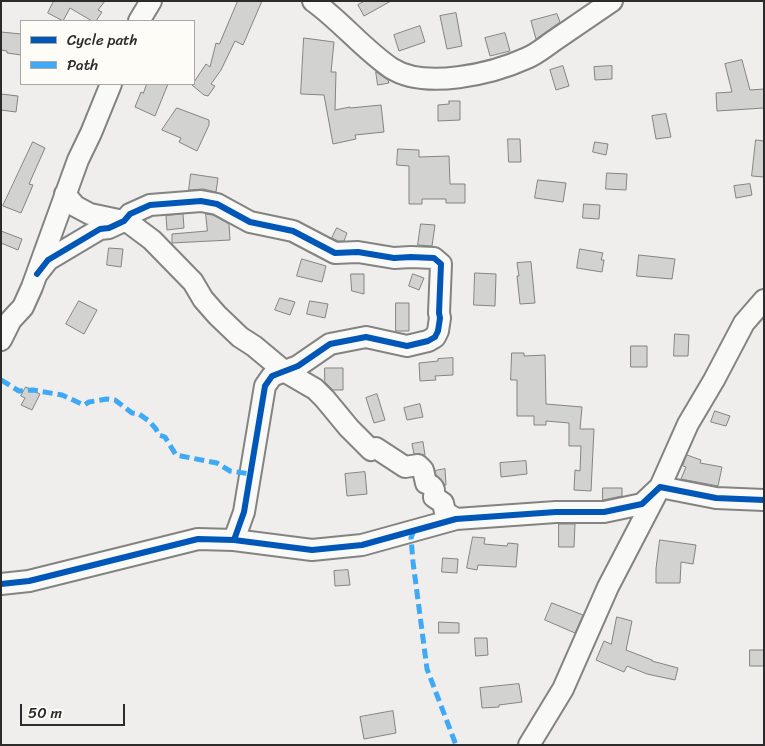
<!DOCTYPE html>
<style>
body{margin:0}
#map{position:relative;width:765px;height:746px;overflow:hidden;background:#efeeec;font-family:Sriracha,sans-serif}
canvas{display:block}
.frame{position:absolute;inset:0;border:2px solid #2b2b2b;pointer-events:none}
.legend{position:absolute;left:20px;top:20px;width:175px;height:65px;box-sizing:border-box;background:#fdfcf7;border:1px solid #a9a8a5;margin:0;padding:6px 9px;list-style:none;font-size:15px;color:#2b2b2b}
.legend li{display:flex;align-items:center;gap:10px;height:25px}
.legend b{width:25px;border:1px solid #a9a8a5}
.scale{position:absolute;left:20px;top:704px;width:105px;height:22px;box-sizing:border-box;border:2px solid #2b2b2b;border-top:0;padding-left:6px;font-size:15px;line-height:18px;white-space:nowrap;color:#2b2b2b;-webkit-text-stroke:4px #fdfcf7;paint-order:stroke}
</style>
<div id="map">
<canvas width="765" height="746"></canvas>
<div class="frame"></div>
<ul class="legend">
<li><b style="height:6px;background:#0057b8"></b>Cycle path</li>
<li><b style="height:6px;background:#3fa9f5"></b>Path</li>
</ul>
<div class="scale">50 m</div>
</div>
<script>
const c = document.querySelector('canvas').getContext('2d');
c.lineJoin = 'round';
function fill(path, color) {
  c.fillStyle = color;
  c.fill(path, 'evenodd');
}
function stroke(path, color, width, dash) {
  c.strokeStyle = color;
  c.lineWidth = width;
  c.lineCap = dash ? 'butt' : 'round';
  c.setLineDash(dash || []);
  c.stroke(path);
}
const building = new Path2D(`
 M54,1H105L98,10L102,12L96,21H92L70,8L63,21L48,13Z
 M238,1H262L243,45L235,41L221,70L211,84L215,86L208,96L204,95L192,85L206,64L210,67L216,43L219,44Z
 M365,1H391L364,16L358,5Z
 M456,13L462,46L447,49L440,16Z
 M557,14L560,22L536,39L531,21Z
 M420,26L425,42L399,51L394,35Z
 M1,32L21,34V55L7,53V51L1,50Z
 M505,33L510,51L490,56L485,38Z
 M304,38L334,42L331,72H336L335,110L350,107V108L381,105L384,132L355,135L356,139L333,144L324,95L301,94Z
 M742,60L750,90L764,89V108L717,111L716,93L732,92L725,64Z
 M563,66L569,86L556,90L550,70Z
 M612,66V79L595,80L594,67Z
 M376,72L388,80L389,83L378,85Z
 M147,84H168L155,116L135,107L141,92L143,93Z
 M1,94L18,96L16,112L1,110Z
 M449,101H460V120L438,121V105L449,104Z
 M177,108L209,120V125L197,151L179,142L181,138L162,130Z
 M666,114L671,137L656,139L652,116Z
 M508,139H520L521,162H509Z
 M756,140L764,141V177L752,176Z
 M33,142L45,148L29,184L33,185L21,213L3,206Z
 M595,142L608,144L606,155L593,152Z
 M398,149L419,150V157L449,156L450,184H465V203H446V199H422V204H409V166L397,165Z
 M607,173L627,174L626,190L606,189Z
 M191,174L218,178L216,192L203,189L189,190Z
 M538,180L566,183L563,202L535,198Z
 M750,184L752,195L736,198L734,186Z
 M584,204L600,205L599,219L583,218Z
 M183,214L184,228L167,230L166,216Z
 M206,214L213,215L229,224L230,240L172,243V234L207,231Z
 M421,224L435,225L432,246L418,245Z
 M337,228L347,233L344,241H338L332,238Z
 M1,231L22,239L18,250L1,243Z
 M109,248L123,249L121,267L107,265Z
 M580,249L603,253L601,260H604L602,272L577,268Z
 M639,255L675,259L672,279L637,276Z
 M302,259L326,266L322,282L297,276Z
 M531,262L535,303L520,304L517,276H519L517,263Z
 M475,273L496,274L495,306L474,305Z
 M351,274H364V294L352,291Z
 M413,274L424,278L419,290L409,286Z
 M280,298L295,302L290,315L275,310Z
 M79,301L97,310L84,334L66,324Z
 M310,301L328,304L325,318L307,314Z
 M396,303H409V331H396Z
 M675,334L689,335L688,356H674Z
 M631,346H647V367H631Z
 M512,353H524V356L545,355L546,404L582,407L580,429H594L591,491L574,490L575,470L580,471L581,446H569V423L546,421V425H534V416H517V380H511Z
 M453,358V375L435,376L436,380L420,381L419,363L438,361V359Z
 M325,368H343V390H333L325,382Z
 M26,387L40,394L32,410L21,405L25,398L21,396Z
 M377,394L385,420L374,423L366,398Z
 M420,404L423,417L407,420L404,408Z
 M715,411L730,416L726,426L711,422Z
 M423,442L425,455L414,454L412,444Z
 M687,455L701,460L700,463L722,467L718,486L681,479L686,467L683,466Z
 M526,461L527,474L501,477L500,463Z
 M445,469L446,485H445L436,475L435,471Z
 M365,472L367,494L347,496L345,474Z
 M603,488H622V496L603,500Z
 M559,524H575L574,547H559Z
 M473,537L485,538L484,544L507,546L508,543L518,544L516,567L478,565L477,570L467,568Z
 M660,540L696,545L693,564L681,562L680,583H656V569Z
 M443,558L458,559L457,573L442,572Z
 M348,570L350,585L335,586L334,571Z
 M552,603L583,615L575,633L545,620Z
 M617,617L632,621L626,650L652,660V661L678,668L675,680L647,674L627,666L624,672L596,660L604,641L611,644Z
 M439,622L459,623V633H439Z
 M475,638H487L488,655L476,656Z
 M750,650H764V666H750Z
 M519,684L522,702L499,705V707L482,708L480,688Z
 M393,711L396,733L364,739L360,717Z`);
const minor = new Path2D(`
 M313,1C341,21 363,49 391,68C425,90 492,74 527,58C537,54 546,46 555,40C574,27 593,14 612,1
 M139,21L151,1
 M65,194L75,206L90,214L128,222L152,240L193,282L203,299L217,315L240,337L254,346L284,371L315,389L325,399L349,428L371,450L376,448L405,467L418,465L423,470L426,483C434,486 435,489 434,497L443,503L445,512L456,519
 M37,274L48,260L100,229L109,228L124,221L130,214L150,205L201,201L217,204L250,222L293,231L335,253L358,252L394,258L411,257L434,258L441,264L439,313L440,318L438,331L435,337L428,341L407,346L366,337L330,344L298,366L272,376L265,386L244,512L234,540
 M1,340L11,320L23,307L32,287L78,160L91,133L111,84
 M1,584L29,581L198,539L234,540L312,550L362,545L456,519L556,512H604L642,504L660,487L716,498L764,500
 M529,745L563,689L608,587L660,487L688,424L714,380L744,323L764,300`);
const quiet = new Path2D(`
 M1,380L19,391L33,390L62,395L84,405L89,402L107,399L115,400L132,413L139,414L149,421L156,429L159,435L165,437L176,455L217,463L230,471L251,474
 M414,530L411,538L413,562L427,669L456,745`);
const cycleway = new Path2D(`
 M37,274L48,260L100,229L109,228L124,221L130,214L150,205L201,201L217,204L250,222L293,231L335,253L358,252L394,258L411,257L434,258L441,264L439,313L440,318L438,331L435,337L428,341L407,346L366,337L330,344L298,366L272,376L265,386L244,512L234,540
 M1,584L29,581L198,539L234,540L312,550L362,545L456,519L556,512H604L642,504L660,487L716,498L764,500`);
fill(building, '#d2d2d0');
stroke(building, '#838382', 1);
stroke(minor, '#838382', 24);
stroke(minor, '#f9f9f7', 20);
stroke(quiet, '#3fa9f5', 5, [10, 5]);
stroke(cycleway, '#0057b8', 6);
</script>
